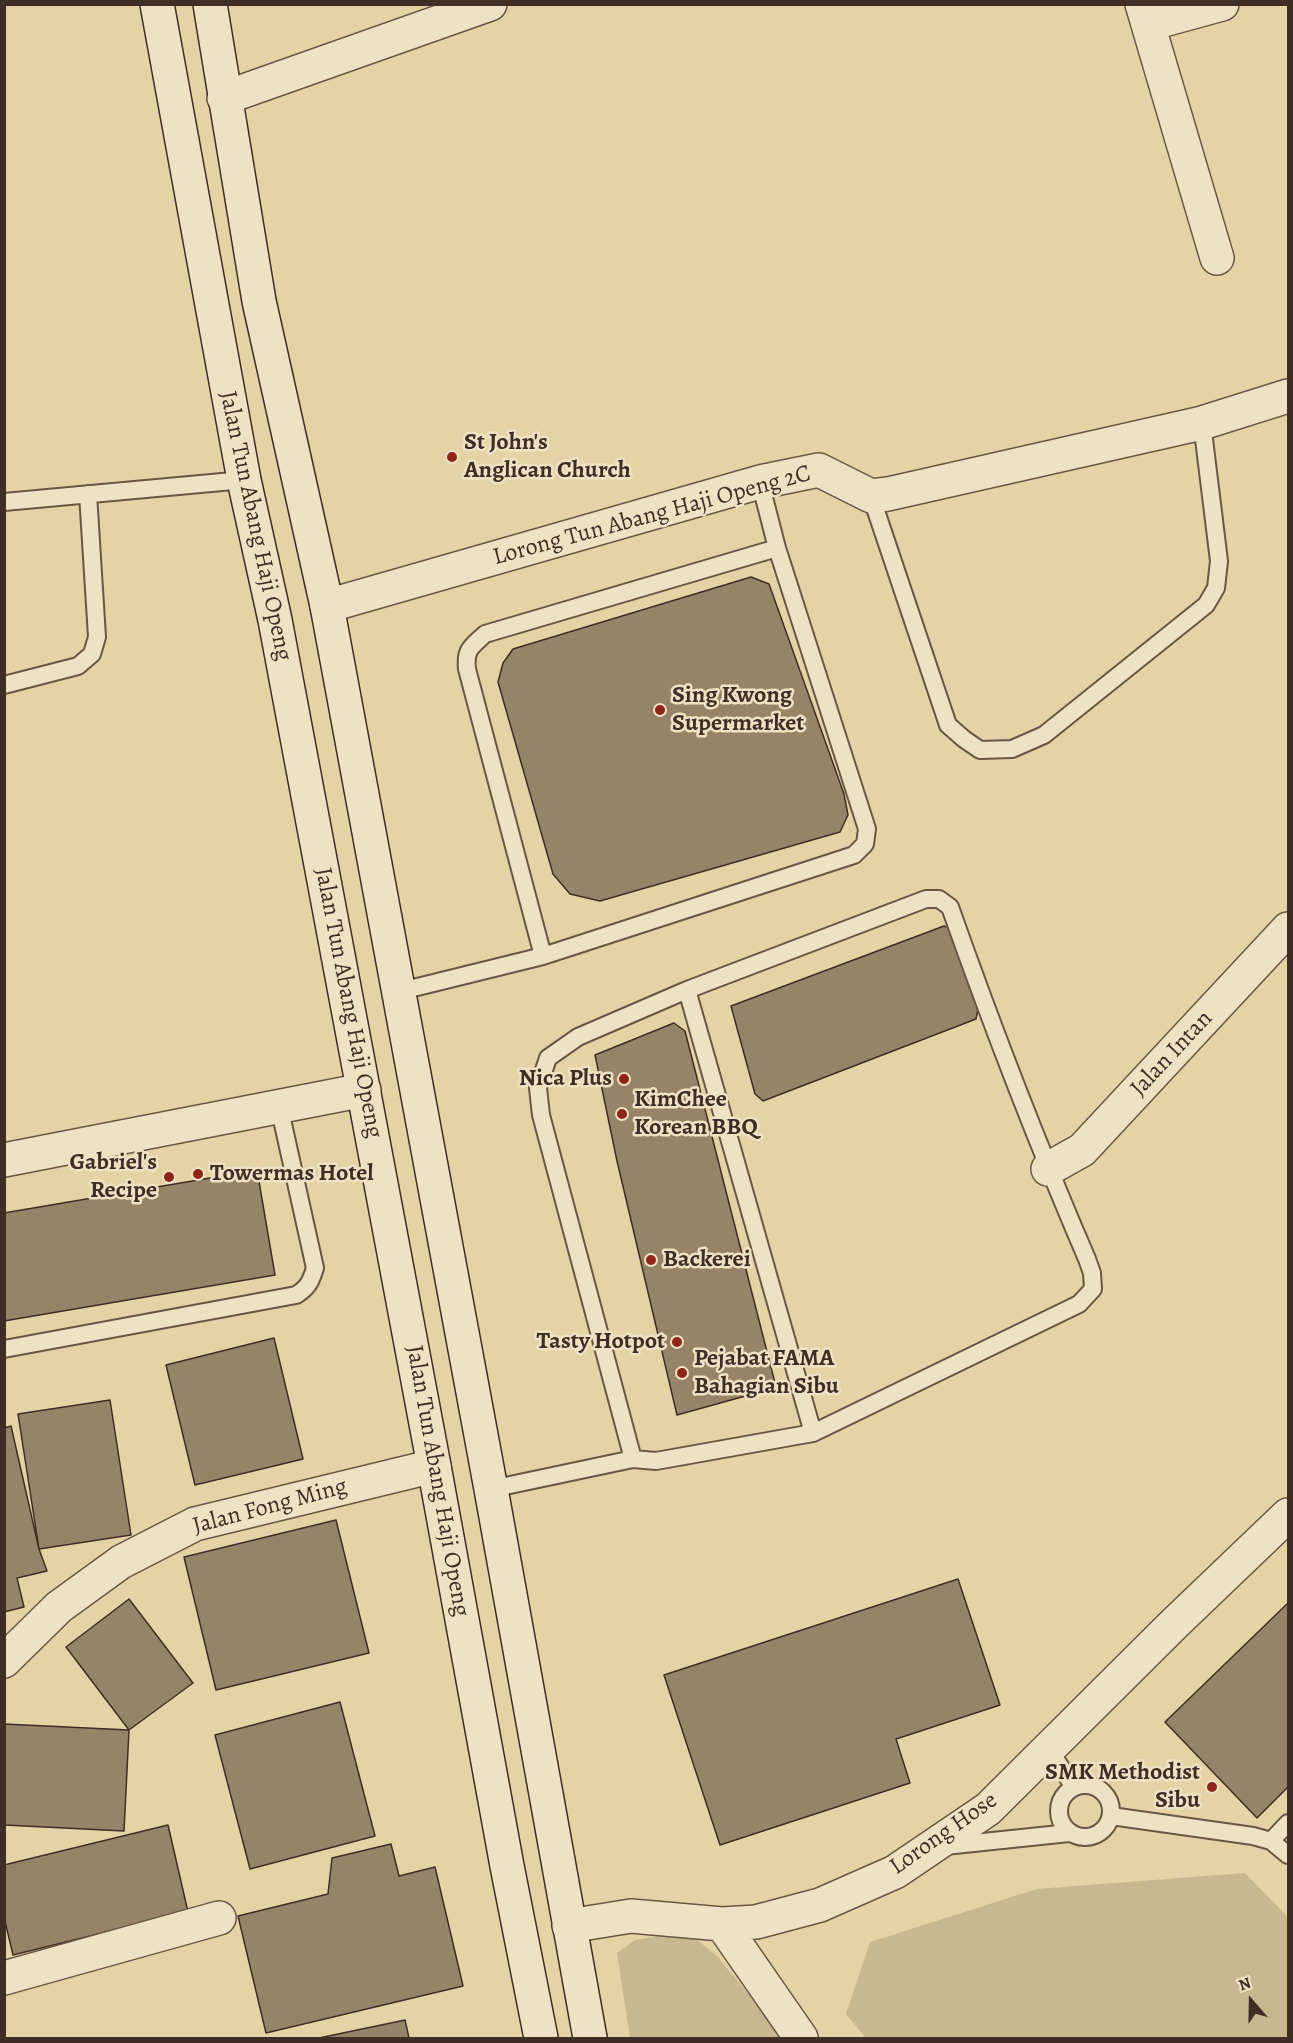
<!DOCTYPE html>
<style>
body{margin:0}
#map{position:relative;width:1293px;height:2043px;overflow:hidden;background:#e5d3a5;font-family:Alegreya,serif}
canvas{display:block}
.frame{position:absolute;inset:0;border:6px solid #402d25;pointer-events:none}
.north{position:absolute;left:1221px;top:1971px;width:60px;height:60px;-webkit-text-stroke:4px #eee2c4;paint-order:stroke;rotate:340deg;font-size:16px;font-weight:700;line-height:24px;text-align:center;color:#402d25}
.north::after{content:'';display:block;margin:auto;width:21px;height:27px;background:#402d25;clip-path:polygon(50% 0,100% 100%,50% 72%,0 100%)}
</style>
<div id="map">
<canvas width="1293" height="2043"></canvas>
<div class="frame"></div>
<div class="north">N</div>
</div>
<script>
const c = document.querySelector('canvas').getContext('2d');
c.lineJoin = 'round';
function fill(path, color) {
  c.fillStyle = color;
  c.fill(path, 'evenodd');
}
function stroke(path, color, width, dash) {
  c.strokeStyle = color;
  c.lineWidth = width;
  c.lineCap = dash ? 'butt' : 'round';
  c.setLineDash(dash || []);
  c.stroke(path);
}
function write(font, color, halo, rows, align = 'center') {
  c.font = font + ' Alegreya,serif';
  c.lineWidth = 5;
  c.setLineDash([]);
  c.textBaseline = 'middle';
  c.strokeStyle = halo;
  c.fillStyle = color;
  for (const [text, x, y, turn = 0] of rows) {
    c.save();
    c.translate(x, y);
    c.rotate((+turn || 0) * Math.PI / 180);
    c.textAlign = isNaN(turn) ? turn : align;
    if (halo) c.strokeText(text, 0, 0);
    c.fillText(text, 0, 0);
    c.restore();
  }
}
const green = new Path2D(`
 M1245,1873L1286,1915L1288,1921V2038H866L846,2014L870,1942L1037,1889Z
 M667,1935L695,1938L717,1956L784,2038H630L617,1953L635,1940Z`);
const building = new Path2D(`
 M751,577L769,584L844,794L848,815L840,832L600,901L570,894L553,874L498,682L503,663L513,649Z
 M944,926L956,930L979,1004L976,1019L763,1101L755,1094L731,1006Z
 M674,1023L685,1031L775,1383L767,1390L677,1415L617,1161L595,1055Z
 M257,1170L275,1275L4,1321V1213Z
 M274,1338L303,1459L195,1485L166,1365Z
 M110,1400L131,1535L39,1549L18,1414Z
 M11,1426L39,1549L47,1571L17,1578L24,1607L4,1612V1428Z
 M336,1520L369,1653L216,1690L184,1557Z
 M958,1579L1000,1705L896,1739L910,1783L720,1845L664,1675Z
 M129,1599L193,1683L129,1730L66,1647Z
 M1288,1603V1787L1257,1818L1165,1722Z
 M340,1702L375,1836L250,1869L215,1735Z
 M4,1724L129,1730L124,1831L4,1825Z
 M168,1825L188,1912L13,1955L4,1917V1865Z
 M391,1844L399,1876L435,1867L463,1986L266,2033L238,1916L328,1894L332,1858Z
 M405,2020L409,2038H319Z`);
const lane = new Path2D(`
 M760,482L777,548L867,829L865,844L854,855L543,956L467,669C465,649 471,647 485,634L777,548
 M871,496L948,725L964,739L980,750L1012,749L1044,735L1206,605L1216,588L1219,561L1202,423
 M4,502L244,480
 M4,685L78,666L92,654L97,637L88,494
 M687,990L813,1433
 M397,992L543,956
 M4,1349L296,1295C308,1288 311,1281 315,1268L279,1106
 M491,1489L633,1459L656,1461L813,1433L1079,1304L1093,1289L1092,1273L1087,1259C1037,1143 992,1026 950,907L939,899H926L687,990L578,1037L548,1058L538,1088L541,1115L633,1459
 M1048,1748L1074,1787
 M1059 1811a26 26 0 1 1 52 0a26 26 0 1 1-52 0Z
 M1111,1816L1253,1836L1271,1841L1288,1855
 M1271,1841L1288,1823
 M945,1846L1069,1833`);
const street = new Path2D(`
 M1142,4L1217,258
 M1149,24L1222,4
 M224,98L490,4
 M327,606L760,482L819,470L871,496L888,494L1202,423L1288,396
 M4,1160L364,1090
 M1048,1169L1082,1150L1288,929
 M4,1661L59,1607L121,1562L195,1524L434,1466
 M722,1924L801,2038
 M569,1926L631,1916L722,1924L756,1922L820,1905L895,1872L988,1809L1174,1624L1288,1515
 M4,1978L219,1918`);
const secondary = new Path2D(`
 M157,4L244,480L275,620L434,1466L507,1866L541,2038
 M210,4L259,301L327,606L491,1489L590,2038`);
const markers = [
 [452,457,6,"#8f2418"],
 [660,710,6,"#8f2418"],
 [624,1079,6,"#8f2418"],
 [622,1114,6,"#8f2418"],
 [198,1174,6,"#8f2418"],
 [169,1177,6,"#8f2418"],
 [651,1260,6,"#8f2418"],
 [677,1342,6,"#8f2418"],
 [682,1373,6,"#8f2418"],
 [1212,1787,6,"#8f2418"]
];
const poiNames = [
 ["St John's",464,443],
 ["Anglican Church",464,471],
 ["Sing Kwong",672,696],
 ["Supermarket",672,724],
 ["Nica Plus",612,1079,"right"],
 ["KimChee",634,1100],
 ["Korean BBQ",634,1128],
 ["Gabriel's",157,1163,"right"],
 ["Recipe",157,1191,"right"],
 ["Towermas Hotel",210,1174],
 ["Backerei",663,1260],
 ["Tasty Hotpot",665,1342,"right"],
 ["Pejabat FAMA",694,1359],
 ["Bahagian Sibu",694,1387],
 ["SMK Methodist",1200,1773,"right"],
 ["Sibu",1200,1801,"right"]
];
const streetNames = [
 ["Lorong Tun Abang Haji Openg 2C",652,516,-15],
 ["Jalan Tun Abang Haji Openg",255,526,78],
 ["Jalan Tun Abang Haji Openg",348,1003,79],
 ["Jalan Intan",1172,1054,-47],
 ["Jalan Tun Abang Haji Openg",437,1481,80],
 ["Jalan Fong Ming",270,1507,-15],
 ["Lorong Hose",944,1834,-35]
];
fill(green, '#c9b78f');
fill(building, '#968368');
stroke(building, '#402d25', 1.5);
stroke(lane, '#695645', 20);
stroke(street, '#695645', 36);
stroke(secondary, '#402d25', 36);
stroke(lane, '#eee2c4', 16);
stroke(street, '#eee2c4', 33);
stroke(secondary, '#eee2c4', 33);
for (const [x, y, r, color] of markers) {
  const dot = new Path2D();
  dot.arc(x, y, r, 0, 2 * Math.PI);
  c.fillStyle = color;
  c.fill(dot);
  stroke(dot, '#eee2c4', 2);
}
write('bold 24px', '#402d25', '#eee2c4', poiNames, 'left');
write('24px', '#402d25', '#eee2c4', streetNames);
</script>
